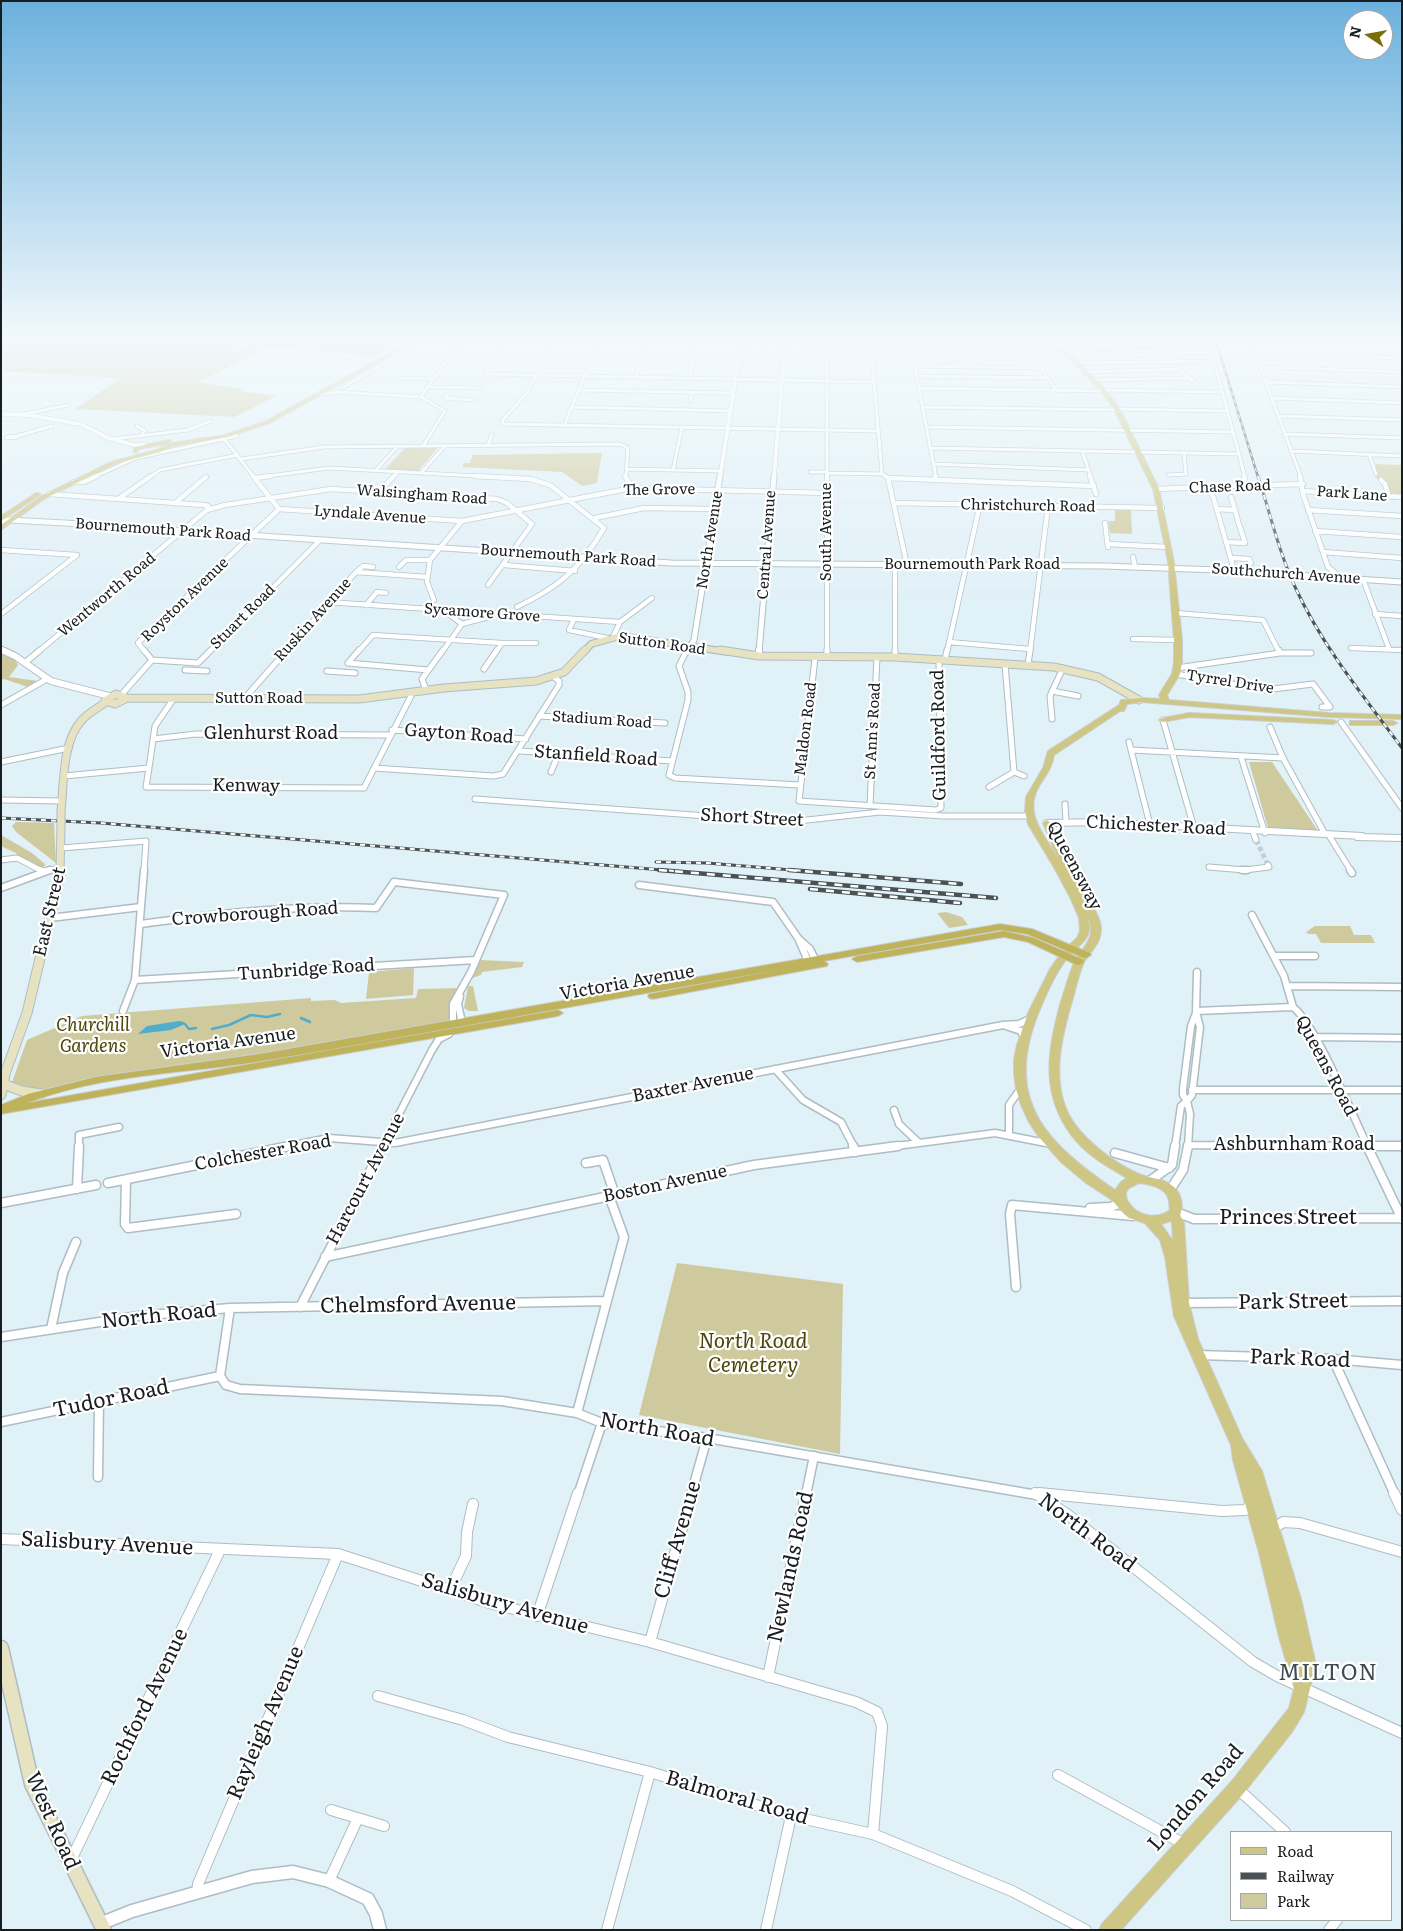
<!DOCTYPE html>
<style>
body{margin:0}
#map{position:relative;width:1403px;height:1931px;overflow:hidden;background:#e1f1f8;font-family:Literata,serif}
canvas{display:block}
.frame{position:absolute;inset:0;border:2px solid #181e20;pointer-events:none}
.legend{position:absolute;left:1230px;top:1831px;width:162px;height:90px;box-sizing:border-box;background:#fff;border:1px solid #a3a5a6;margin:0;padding:6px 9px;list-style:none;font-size:15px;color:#181e20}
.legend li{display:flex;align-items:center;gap:10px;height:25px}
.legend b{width:25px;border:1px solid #a3a5a6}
.north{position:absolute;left:1343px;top:10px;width:50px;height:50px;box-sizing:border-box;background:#fff;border:1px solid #a3a5a6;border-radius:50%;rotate:282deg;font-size:14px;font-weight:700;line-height:20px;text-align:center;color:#181e20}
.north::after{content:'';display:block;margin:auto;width:18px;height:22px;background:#796e0a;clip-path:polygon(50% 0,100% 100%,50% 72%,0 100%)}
</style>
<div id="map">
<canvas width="1403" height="1931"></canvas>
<div class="frame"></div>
<ul class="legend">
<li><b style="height:6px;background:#cec684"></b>Road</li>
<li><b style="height:6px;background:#495255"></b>Railway</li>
<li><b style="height:14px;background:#cfca9d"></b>Park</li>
</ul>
<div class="north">N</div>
</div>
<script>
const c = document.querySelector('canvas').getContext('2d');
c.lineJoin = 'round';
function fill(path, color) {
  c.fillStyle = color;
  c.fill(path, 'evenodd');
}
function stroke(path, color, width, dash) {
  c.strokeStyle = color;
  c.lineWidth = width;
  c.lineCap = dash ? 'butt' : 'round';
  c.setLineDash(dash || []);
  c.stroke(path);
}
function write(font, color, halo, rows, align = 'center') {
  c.font = font + ' Literata,serif';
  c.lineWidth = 4.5;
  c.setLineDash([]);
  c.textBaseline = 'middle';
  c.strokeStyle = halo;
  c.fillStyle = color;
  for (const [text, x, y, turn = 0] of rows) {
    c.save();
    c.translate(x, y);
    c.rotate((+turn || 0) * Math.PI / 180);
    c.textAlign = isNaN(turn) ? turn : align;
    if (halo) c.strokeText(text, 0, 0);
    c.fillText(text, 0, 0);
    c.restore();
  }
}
const green = new Path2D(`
 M1,338H405L373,357L270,346L198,382L242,389L240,391L276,396L235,417L75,409L121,378L1,371Z
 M1200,344L1214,345L1216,352L1210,349L1096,352L1092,348Z
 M405,448H438L417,472L385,469Z
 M602,453L597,483L582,486L562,472L462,467L464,463H470L473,455Z
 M1376,464L1402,465V496L1390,494L1384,479H1377L1374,475H1378L1376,472Z
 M1115,509L1131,510L1132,534L1110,533L1108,521H1115Z
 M1,654L15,660L18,665L9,677L38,681L28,687L4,679L1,680Z
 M1249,762H1272L1318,831L1268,828Z
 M16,822L54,823L56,863L16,832L12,826Z
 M1,835L32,853L46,865L40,868L17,858L16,853L1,846Z
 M946,912L962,917L968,925L949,928L937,913Z
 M1315,926H1350L1354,935H1371L1375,943H1321L1316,934H1308L1306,932Z
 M480,960L524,962L522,967L482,972L481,975L472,978Z
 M414,968L413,995L366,999L369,972Z
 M468,986H473L478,1011H469L464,1008Z
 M462,988L457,995L453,1024L62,1088L41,1094L11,1085L27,1040L82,1016L311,998V1001L335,1000L341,1003L416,998L418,989Z
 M677,1263L843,1284L840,1454L639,1415Z`);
const water = new Path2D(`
 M179,1021L184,1022L185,1024L171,1030L138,1034L147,1026Z`);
const stream = new Path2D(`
 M301,1018L310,1022
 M185,1024L189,1029L196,1028
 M212,1029L229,1025L251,1015L267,1017L280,1014`);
const minorTunnel = new Path2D(`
 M1256,840L1268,865`);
const minorFar5 = new Path2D(`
 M508,338L486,374L873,382
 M555,338L528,391L502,421L503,424L878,431
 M844,338V347
 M940,338L943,347
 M998,338L1002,347
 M1154,338L1162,342
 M716,344L717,338
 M1252,345L1301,477
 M827,347V477
 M871,347L882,474L887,477
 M911,347L936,477
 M1026,347L1056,390
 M232,351L246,343L271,338
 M1256,354L1402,358
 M913,355L1033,357
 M1070,356L1212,353L1245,477
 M1078,363L1215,361
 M914,366L1040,368
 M1176,367L1198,385
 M1262,367L1402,372
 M1087,372L1179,369
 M917,376L1048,378
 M397,378L432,379
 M636,378L647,338
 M691,379L692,345L696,342
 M1094,380L1190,378
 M1267,382L1402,387
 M427,387L481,388
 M342,388L425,340L433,338
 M919,388L1103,391
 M579,390L734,393
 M1103,390L1223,392
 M320,394L339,392L421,397L445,411L423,446
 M447,395L445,398L473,400
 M421,397L462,338
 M1273,398L1402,403
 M690,401L692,393
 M572,407L731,411
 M923,407L1117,410
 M1117,409L1227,411
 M24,414L69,405
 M1279,416L1402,420
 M137,426L145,431L142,434
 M564,426L600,338
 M926,427L1233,432
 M1286,434L1402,438
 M9,436L17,437L6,438Z
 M17,436L52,426
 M113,439L188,430L211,421
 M225,440L254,477
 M488,445L492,434
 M930,448L1238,454
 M1082,451L1091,477
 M1292,451L1402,456
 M1369,454L1376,474
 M241,459L324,447L620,444L628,448L626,477
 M933,464L1089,470
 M626,469L722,471
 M376,470L397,447
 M673,470L682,427
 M810,472H828
 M421,473L445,446
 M828,473L883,474
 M1168,475L1186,474L1184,453
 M94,477L136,458L237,436L235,434
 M150,477L160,470L238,455
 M261,477L329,468L496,477
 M393,477L398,472`);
const minorFar4 = new Path2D(`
 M474,476L530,479L550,485L604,528C580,569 559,587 517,607
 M625,476L632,488
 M827,476V652
 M885,476L888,478
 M935,476L936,479
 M1090,476L1096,494
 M1300,476L1303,494L1328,567L1342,578
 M255,478L270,476
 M888,478L1094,486
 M888,478L907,565
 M1381,480L1385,484L1389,497
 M74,482H84L97,476
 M1271,485L1303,484
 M1239,486L1245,479L1244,476
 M1206,487L1213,496L1234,570
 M1156,489L1253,485
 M1303,491L1402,497
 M379,492L394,476
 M49,494L204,505L208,506L207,510
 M118,499L151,476
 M175,503L206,477
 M894,503L1162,508
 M279,509L462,521L632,488L828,493
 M1217,509L1235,510L1231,497
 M1235,510L1239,525
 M1308,510L1402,516
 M595,518L644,508L715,509
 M1105,523L1108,547
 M1315,531L1402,537
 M1226,542L1245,543L1240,527
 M1108,544L1168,547
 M1,550L77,555L1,614
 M1323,552L1402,558
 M1133,557L1135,567
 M1231,558L1249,559L1251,563
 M895,564V652
 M504,565L575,571
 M399,567L406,560H430
 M356,572L363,566L373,567
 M1363,579L1389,649
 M434,600L427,582L430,560L462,521
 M327,602L620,622L613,637
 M366,605L377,592L386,593
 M1175,613L1263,620L1279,652
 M1375,614L1402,616
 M574,619L569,630L607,638
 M620,622L652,598
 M462,624L492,616
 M1133,639L1178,640
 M949,642L1029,649
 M502,643H536
 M1351,648L1402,650
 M38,652L207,510L225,505L331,489L497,499L507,503L532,524L488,585
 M145,652L138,643L279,509L253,476
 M209,652L320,540
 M286,652L356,572L427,577
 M358,652L373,635L502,643L496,652
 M442,652L462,624L443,610
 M686,652L690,647
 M947,652L980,504
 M1030,652L1048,506`);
const minorFar3 = new Path2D(`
 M359,650L348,663L428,670
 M687,650L679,666L688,692V700L669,775L675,778L800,785
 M827,650V657
 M895,650V657
 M1280,653H1311
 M815,658L799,801L936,810L941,808L939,659
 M152,660L198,663L211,650
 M945,660L947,650
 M26,662L40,650
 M1005,664L1014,772
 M1028,665L1030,650
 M1177,668L1280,653L1279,650
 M484,669L497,650
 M185,670L207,671
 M327,671L355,673
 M1176,674L1265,690L1313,684L1330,707H1322
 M426,690L422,679L443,650
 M1052,691L1078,696
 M122,694L152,660L144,650
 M244,699L287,650
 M1,705L47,679
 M539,716L665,723
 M1052,719L1050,696L1063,668
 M1163,720L1194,828
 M1341,722L1402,808
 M1270,727L1283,758L1325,834
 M392,730L526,739
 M153,739L196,734L390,735
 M1129,742L1150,825
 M1131,750L1283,758
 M520,751L672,761
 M1241,757L1265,833
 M1,762L69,748
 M149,768L146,787L364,788L411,696V692
 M374,768L493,776L503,774L559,685V681L554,677
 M551,772L559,753
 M64,776L149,768L155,726L174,698
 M989,787L1014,772L1024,776
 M475,799L789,822L880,812L943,816H1029
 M1,800L62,801
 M1065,804L1066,821
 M870,806L877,657
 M1253,832L1256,840
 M1330,837L1351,871
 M62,848L146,841L144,871
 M1,860L17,858L42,871
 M1209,867L1245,870L1269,867L1268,865
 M42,871L61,868`);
const minorFar2 = new Path2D(`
 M40,870L42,871
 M1242,870H1247
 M1350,870L1352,873
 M639,885L773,902L798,938L808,961
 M1,888L50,870
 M1252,915L1284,976L1293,1007
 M50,918L141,907
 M141,924C219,913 297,905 376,908L394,882L504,895L471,972L453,1004V1024
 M799,939L810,949L815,959
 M1274,956H1315
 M135,980L476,960
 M1289,986L1402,987
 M460,996L458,1004L462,1023
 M1293,1007C1317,1026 1352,1115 1368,1147
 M123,1011L135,980L144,870
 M1196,1011L1293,1007
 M1315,1037L1402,1038
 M1024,1039L1021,1031L1003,1025L1019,1024L1032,1018
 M775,1069L803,1100L841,1122L854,1147
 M1192,1090H1402
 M894,1110L899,1124L919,1143
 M1009,1136V1105L1021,1088
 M1187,1145L1402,1146
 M79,1147V1135L119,1127
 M284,1147L329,1138L395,1143L1003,1025
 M382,1147L432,1050L439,1039L449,1034
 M889,1147L995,1133L1051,1144
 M1175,1147L1181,1106L1187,1101L1183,1095V1089L1191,1026L1196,1013
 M1188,1147L1190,1114L1187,1101L1192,1095L1200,1027L1196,1012L1197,972`);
const minorFar1 = new Path2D(`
 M853,1146L856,1152
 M1367,1146L1402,1219
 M1374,1146H1402
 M1115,1153L1169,1168
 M586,1163L603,1160L615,1195
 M126,1180L125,1224L128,1228L236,1214
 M1151,1180L1172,1165L1175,1146
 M108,1183L290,1146
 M77,1189L79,1146
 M1170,1190L1183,1170L1188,1146
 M1,1203L96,1185
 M1090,1208L1110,1207L1122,1203
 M1176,1212L1194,1219L1402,1218
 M325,1257L754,1165L898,1146
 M1016,1287L1010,1214L1012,1205L1133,1216
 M1183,1303L1402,1301
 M300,1307L383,1146
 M230,1308L607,1301
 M51,1329L63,1273L76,1242
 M1,1337L139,1316L230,1308L220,1376L226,1385L240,1389L502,1401L577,1413L602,1423L707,1438L1037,1495
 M1198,1355L1333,1359L1402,1365
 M1333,1359L1395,1495
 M577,1413L624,1237L609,1196
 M1,1422L220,1376
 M98,1477L99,1402
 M1036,1493L1052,1495
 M578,1495L602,1423
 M691,1495L707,1438
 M806,1495L814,1456`);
const minor = new Path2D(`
 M1035,1493L1068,1515L1253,1662L1277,1676L1402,1733
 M1039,1493L1222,1511L1245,1510L1253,1504
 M1394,1493L1402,1510
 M1273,1529L1283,1522L1300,1523L1402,1552
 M1,1539L338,1554L493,1604L650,1642L856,1702L877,1712L882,1726L873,1834
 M450,1590L466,1556L467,1532L473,1504
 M537,1616L578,1493
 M650,1642L692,1493
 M768,1677L806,1493
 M378,1696L463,1720L508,1737L650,1772L791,1816L873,1834L1012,1891L1086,1930
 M1058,1775L1184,1844
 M1238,1789L1285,1832
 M331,1810L384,1826
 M71,1860L220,1550
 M329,1881L358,1818
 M197,1893L198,1884L338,1554
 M607,1930L650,1772
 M766,1930L791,1816
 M1329,1930L1337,1920`);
const tertiaryFar3 = new Path2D(`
 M648,338L701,344L871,347H1051L1237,340L1402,344
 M1,414L28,415L80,424L109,438
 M105,437L134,445H144
 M720,477L741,344
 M774,477L785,345`);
const tertiaryFar2 = new Path2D(`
 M1,523L8,520L65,523L671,563L1104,566L1248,571
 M1310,576L1402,582
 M690,647L694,640L720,476
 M1,650L6,652
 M759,652L774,476`);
const tertiaryFar1 = new Path2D(`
 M2,650L15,656L51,681L109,696
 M759,656V650
 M1047,823L1102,822L1362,836
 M1357,837L1402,838`);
const tertiary = new Path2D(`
 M102,1923L132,1911L252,1877L293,1872L329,1881L368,1899L376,1914L380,1930`);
const secondaryFar3 = new Path2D(`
 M584,652L591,644L620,636L728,652`);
const secondaryFar2 = new Path2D(`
 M720,650L759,656L895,657L1054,667L1098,677L1139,700
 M116,694L127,698L115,704L105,701Z
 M127,698L359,699L444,688L536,681L564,672L585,650
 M61,811C64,783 62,743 81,721C88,713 98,708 106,702
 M60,871L61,828`);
const secondaryFar1 = new Path2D(`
 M3,1084L22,1091L41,1094
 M1,1095L5,1074L27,1013L61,870`);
const secondary = new Path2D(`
 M1,1648L32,1784L104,1930`);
const primary = new Path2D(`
 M418,338H423L270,423L228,437L173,446L160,452L115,464L44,499L1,530V525L40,497L111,462L156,450L172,443L225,435L266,421Z
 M1040,338H1045L1072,355L1105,389L1120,409L1159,489L1174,562L1182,640V662L1180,674L1167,695L1169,700L1329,713L1402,715V719L1329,717L1142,702L1127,704L1124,711H1120L1054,755C1052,768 1046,775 1039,786C1023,813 1044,835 1058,858L1043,823L1047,820L1051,823C1061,845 1071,867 1081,888C1088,901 1101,915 1101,929C1101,944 1091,950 1084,962C1079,973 1076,987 1073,998C1062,1035 1051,1077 1068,1113C1080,1138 1114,1163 1139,1174C1151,1179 1162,1177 1174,1187C1181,1193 1184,1206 1180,1215L1184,1223L1189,1303L1198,1339L1242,1438L1262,1471L1301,1599L1316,1665L1304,1712L1292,1732L1243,1794L1121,1930H1099L1102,1924L1231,1782L1289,1708L1294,1689L1279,1637L1259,1553L1233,1460L1231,1445L1174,1316L1165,1257L1160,1240L1145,1223L1129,1218L1123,1213L1112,1200L1086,1183L1061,1162L1038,1136L1029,1122L1021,1105L1016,1089L1014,1073V1060L1017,1045L1028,1013L1050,969L1062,952L1077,938L1080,931L1079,918L1071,899L1055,869L1028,824L1025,811L1026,797L1043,768L1048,751L1119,705L1121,700L1142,698L1161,699L1159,695L1172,674L1174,662V640L1168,562L1153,489L1114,409L1101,391L1068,357ZM1086,914C1100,938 1082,945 1073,965C1068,978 1064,992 1060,1005C1047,1052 1041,1095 1072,1136C1086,1155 1108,1167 1127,1178L1121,1182L1115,1190C1051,1146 1005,1105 1035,1022C1043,1001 1052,979 1065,961C1078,943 1097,940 1086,914ZM1139,1183C1148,1184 1165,1187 1168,1198C1170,1201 1169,1207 1170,1210C1158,1220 1137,1216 1129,1203C1126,1200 1126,1196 1126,1192L1129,1188ZM1171,1221L1172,1223L1173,1241L1161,1224Z
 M169,440L171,441V443L139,449L136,453L133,451L135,447Z
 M36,493L41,494L1,521V516Z
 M1189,713L1333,720L1337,722L1333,724L1189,717L1163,722L1159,720L1163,718Z
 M1350,721H1393L1397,723L1393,725H1350Z`);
const trunk = new Path2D(`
 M1000,924L1032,929L1090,953L1091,955L1086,958L1082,957L1027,934L1000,930L824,961L828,964L827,966L653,999L649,998L648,996L649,994L783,969C609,999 436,1032 262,1061C184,1074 102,1074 27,1103L558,1010L563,1013L558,1016L1,1114V1105L28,1094L96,1077L260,1054Z
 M1004,931L1034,938L1083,960L1084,962L1079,965L1075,964L1028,942L1004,937L857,962L852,959L857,956Z`);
const railFar2 = new Path2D(`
 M1215,338L1258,477`);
const railFar1 = new Path2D(`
 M1258,476C1270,513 1279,553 1296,589C1323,647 1364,697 1402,748
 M1,818L101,823L674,871
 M656,862L707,863L804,871`);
const rail = new Path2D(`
 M659,870L996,898
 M789,870L961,884
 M810,889L960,903`);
const minorBridge = new Path2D(`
 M1253,485H1271`);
const tertiaryBridge = new Path2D(`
 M1248,571L1310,576`);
const secondaryBridge = new Path2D(`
 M61,811V828`);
const farStreetnames = [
 ["Chase Road",1230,487,-2],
 ["The Grove",659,490,-1],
 ["Park Lane",1352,494,4],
 ["Walsingham Road",422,495,4],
 ["Christchurch Road",1028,506,1],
 ["Lyndale Avenue",370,515,4],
 ["Bournemouth Park Road",163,530,4],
 ["South Avenue",827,532,-90],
 ["North Avenue",710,540,-81],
 ["Central Avenue",767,545,-86],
 ["Bournemouth Park Road",568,556,4],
 ["Bournemouth Park Road",972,565],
 ["Southchurch Avenue",1286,574,4],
 ["Wentworth Road",107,595,-40],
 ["Royston Avenue",185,600,-44],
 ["Sycamore Grove",482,613,4],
 ["Stuart Road",243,617,-45],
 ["Ruskin Avenue",313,620,-48],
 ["Sutton Road",662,644,8],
 ["Tyrrel Drive",1230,682,9],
 ["Sutton Road",259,699],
 ["Stadium Road",602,720,4],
 ["Maldon Road",806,729,-83],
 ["St Ann's Road",873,731,-87]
];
const streetNames = [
 ["Glenhurst Road",271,734],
 ["Gayton Road",459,734,4],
 ["Guildford Road",939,735,-91],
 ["Stanfield Road",596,756,4],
 ["Kenway",246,786,1],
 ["Short Street",752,818,3],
 ["Chichester Road",1156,826,3],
 ["Queensway",1074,866,62],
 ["East Street",50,912,-77],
 ["Crowborough Road",255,914,-4],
 ["Tunbridge Road",306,970,-4],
 ["Victoria Avenue",627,983,-10],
 ["Victoria Avenue",228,1043,-8],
 ["Queens Road",1326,1066,62],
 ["Baxter Avenue",693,1085,-11],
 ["Ashburnham Road",1294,1145],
 ["Colchester Road",263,1153,-10],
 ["Harcourt Avenue",366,1179,-62],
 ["Boston Avenue",665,1184,-12]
];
const parkNames = [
 ["Churchill",93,1026],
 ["Gardens",93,1047]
];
const nearStreetnames = [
 ["Princes Street",1288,1218],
 ["Park Street",1293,1302,-1],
 ["Chelmsford Avenue",418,1305,-1],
 ["North Road",159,1316,-6],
 ["Park Road",1300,1359,2],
 ["Tudor Road",111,1399,-12],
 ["North Road",657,1430,10],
 ["North Road",1087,1533,37],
 ["Cliff Avenue",678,1540,-74],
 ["Salisbury Avenue",107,1544,3],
 ["Newlands Road",791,1567,-78],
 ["Salisbury Avenue",505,1604,16],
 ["Rochford Avenue",145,1707,-64],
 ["Rayleigh Avenue",266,1723,-67],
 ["Balmoral Road",737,1798,16],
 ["London Road",1196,1798,-49],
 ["West Road",52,1821,66]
];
const nearParknames = [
 ["North Road",753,1342],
 ["Cemetery",753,1366]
];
const nearNeighbourhoodnames = [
 ["MILTON",1328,1674]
];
fill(green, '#cfca9d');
fill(water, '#51adcc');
stroke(stream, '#51adcc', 2.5);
stroke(minorTunnel, '#c3d1d8', 5, [5, 2.5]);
stroke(minorFar5, '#aebdc3', 4.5);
stroke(minorFar4, '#aebdc3', 6);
stroke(minorFar3, '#aebdc3', 7);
stroke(minorFar2, '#aebdc3', 9);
stroke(minorFar1, '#aebdc3', 11);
stroke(minor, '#aebdc3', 12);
stroke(tertiaryFar3, '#aebdc3', 5);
stroke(tertiaryFar2, '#aebdc3', 7);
stroke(tertiaryFar1, '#aebdc3', 8);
stroke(tertiary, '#aebdc3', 15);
stroke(secondaryFar3, '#aebdc3', 8);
stroke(secondaryFar2, '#aebdc3', 9);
stroke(secondaryFar1, '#aebdc3', 11);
stroke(secondary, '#aebdc3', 17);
stroke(primary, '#cccece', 2);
stroke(trunk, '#cccece', 2);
stroke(minorFar5, '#fff', 3);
stroke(minorFar4, '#fff', 4.5);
stroke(minorFar3, '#fff', 5);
stroke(minorFar2, '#fff', 6);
stroke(minorFar1, '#fff', 8);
stroke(minor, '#fff', 10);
stroke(tertiaryFar3, '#fff', 4);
stroke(tertiaryFar2, '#fff', 5);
stroke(tertiaryFar1, '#fff', 6);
stroke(tertiary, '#fff', 12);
stroke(secondaryFar3, '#e7e2c2', 5.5);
stroke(secondaryFar2, '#e7e2c2', 7);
stroke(secondaryFar1, '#e7e2c2', 9);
stroke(secondary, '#e7e2c2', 14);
fill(primary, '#cec684');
fill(trunk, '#beb35b');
stroke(railFar2, '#495255', 2.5);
stroke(railFar1, '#495255', 3);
stroke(rail, '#495255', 4.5);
stroke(railFar2, '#fff', 1, [4]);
stroke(railFar1, '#fff', 2, [5]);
stroke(rail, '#fff', 2.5, [8]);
stroke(minorBridge, '#aebdc3', 6, []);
stroke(tertiaryBridge, '#aebdc3', 7, []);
stroke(secondaryBridge, '#aebdc3', 9, []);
stroke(minorBridge, '#fff', 4.5);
stroke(tertiaryBridge, '#fff', 5);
stroke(secondaryBridge, '#e7e2c2', 7);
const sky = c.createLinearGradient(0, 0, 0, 608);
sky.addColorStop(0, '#6bb1dd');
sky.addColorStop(0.56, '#f2f9fc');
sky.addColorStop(1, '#f2f9fc00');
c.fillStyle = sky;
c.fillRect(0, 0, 1403, 608);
write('15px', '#181e20', '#fff', farStreetnames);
write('18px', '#181e20', '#fff', streetNames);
write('italic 18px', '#4d4508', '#fff', parkNames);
write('21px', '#181e20', '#fff', nearStreetnames);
write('italic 21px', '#4d4508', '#fff', nearParknames);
c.letterSpacing = '1px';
write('22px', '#3e4b51', '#fff', nearNeighbourhoodnames);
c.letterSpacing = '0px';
</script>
